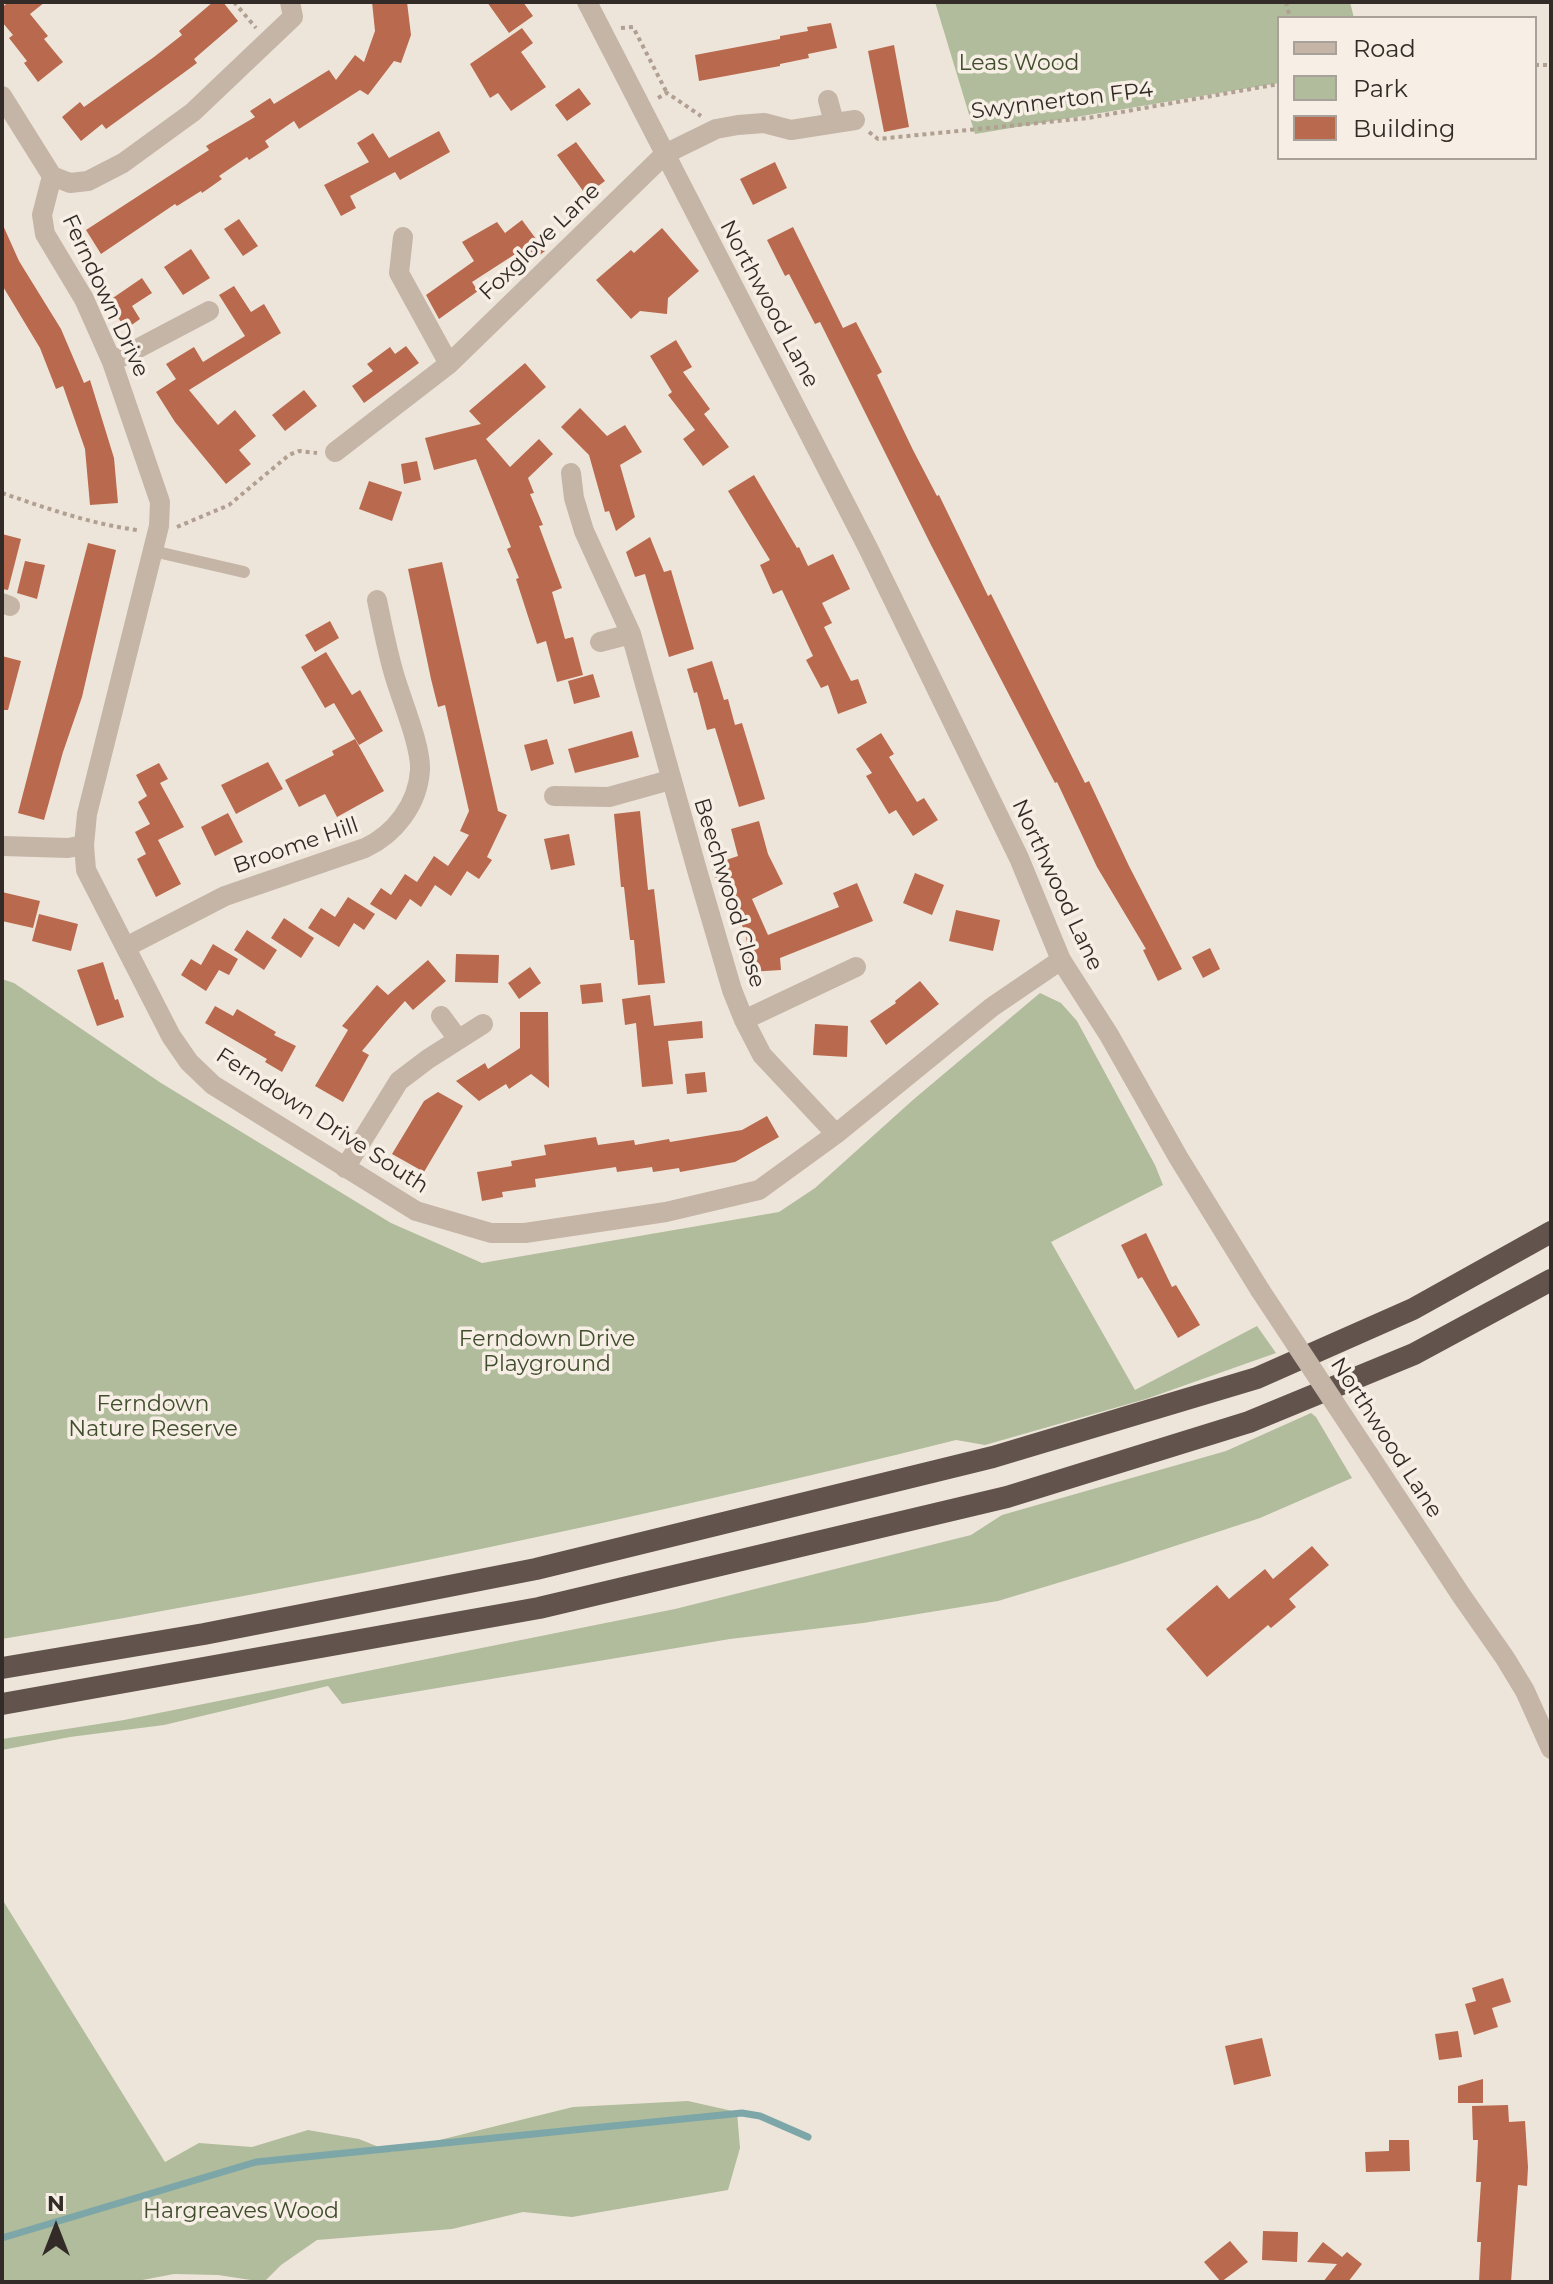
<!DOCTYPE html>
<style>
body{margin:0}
#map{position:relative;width:1553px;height:2284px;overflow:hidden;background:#eee5da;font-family:Montserrat,sans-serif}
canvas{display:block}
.frame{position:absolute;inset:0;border:4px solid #322b27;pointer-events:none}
.legend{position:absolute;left:1277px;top:16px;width:260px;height:144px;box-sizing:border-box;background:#f7efe5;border:2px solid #a8a199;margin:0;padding:10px 14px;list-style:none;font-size:24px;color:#322b27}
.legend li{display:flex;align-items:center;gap:16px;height:40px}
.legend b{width:40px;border:2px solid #a8a199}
.north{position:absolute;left:16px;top:2188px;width:80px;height:80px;-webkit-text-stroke:6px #f7efe5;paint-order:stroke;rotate:0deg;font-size:22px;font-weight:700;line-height:32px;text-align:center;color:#322b27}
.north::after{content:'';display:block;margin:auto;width:28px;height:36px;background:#322b27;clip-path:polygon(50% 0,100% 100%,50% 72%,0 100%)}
</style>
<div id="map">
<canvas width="1553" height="2284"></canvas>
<div class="frame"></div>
<ul class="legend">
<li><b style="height:10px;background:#c5b5a7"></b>Road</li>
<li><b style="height:22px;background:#b0bc9b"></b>Park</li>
<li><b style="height:22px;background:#b9694d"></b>Building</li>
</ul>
<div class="north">N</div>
</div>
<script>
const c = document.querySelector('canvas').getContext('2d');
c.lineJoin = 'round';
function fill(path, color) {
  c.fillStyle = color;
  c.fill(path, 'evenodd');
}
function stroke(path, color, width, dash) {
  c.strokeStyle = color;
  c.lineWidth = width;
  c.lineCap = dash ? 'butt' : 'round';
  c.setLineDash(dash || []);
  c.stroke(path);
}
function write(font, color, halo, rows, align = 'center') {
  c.font = font + ' Montserrat,sans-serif';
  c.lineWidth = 7;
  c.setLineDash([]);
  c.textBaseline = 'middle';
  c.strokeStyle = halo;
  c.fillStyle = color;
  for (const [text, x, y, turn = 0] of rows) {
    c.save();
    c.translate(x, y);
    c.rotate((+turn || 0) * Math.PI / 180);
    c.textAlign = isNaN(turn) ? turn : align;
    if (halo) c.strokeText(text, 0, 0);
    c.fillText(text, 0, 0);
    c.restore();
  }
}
const green = new Path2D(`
 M935,2H1350L1354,18H1279V83L975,134Z
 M2,979L14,983L161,1083L391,1223L482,1263L779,1212L815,1188L914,1099L1040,993L1061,1003L1077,1021L1155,1165L1163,1185L1051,1242L1135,1390L1257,1326L1276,1353L1146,1399L985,1445L956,1440C639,1519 324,1585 2,1639Z
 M1311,1413L1316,1417L1352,1478L1260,1518L1117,1565L998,1601L863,1623L730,1639L342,1704L328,1686L164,1725L70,1737L2,1750V1739L124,1720L675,1609L971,1535L1002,1515L1226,1451Z
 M2,1899L165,2162L199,2143L252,2147L308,2130L359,2139L391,2152L573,2107L688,2101L737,2112L740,2148L728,2190L572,2217L523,2212L452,2229L317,2240L281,2265L264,2282L218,2275L174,2274L132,2282H2Z`);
const stream = new Path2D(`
 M2,2238L256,2162L742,2113L760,2116L808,2137`);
const building = new Path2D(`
 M9,2H45L30,14L48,36L44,39L63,62L38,82L24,63L27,61L9,38L13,35L2,22V7Z
 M213,2H223L238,21L194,59L197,63L178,77L106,129L102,124L81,141L62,117L80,102L84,107L154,57L182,35L179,31Z
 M372,2H407L411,35L401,63L394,61L368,95L360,90L299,129L294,121L265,141L269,147L249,160L247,157L219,176L222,179L202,193L201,191L177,206L175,204L101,254L86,230L209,150L206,146L255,117L250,111L270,98L274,104L329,70L336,80L355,55L364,62L375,31Z
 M487,2H523L533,16L509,33Z
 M831,23L837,48L808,54L809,58L780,64V66L699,81L695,55L780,39V36L808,31L807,27Z
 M522,28L533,43L521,52L546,87L511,111L498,93L490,98L470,64Z
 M894,45L909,127L884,132L868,51Z
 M579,88L591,104L567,121L555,105Z
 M439,131L450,152L400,180L395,172L350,196L356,208L341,216L324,185L369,162L357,143L373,133L389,158Z
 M576,142L605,181L586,195L557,155Z
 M775,162L787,188L753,205L740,179Z
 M239,219L258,246L243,256L224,229Z
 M522,220L545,251L529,263L520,251L472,282L478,291L439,319L426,295L474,261L462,242L497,222L505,233Z
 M2,223L19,261L61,329L84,383L90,380L114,458L118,503L90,505L85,449L63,386L56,389L40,348L2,285Z
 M793,227L843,328L856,322L882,372L877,375L913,450L937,496L939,495L988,596L991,594L1085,783L1089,781L1129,866L1182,969L1158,981L1143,950L1146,949L1097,867L1057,782L1055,783L931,545L820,322L815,324L789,274L785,276L767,240Z
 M662,228L699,271L668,298L667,314L640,311L631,319L596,280L631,250L634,253Z
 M191,249L210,278L183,295L164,267Z
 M142,278L152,293L132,306L140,319L126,329L107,302Z
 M234,286L251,312L264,304L281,333L189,390L218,425L235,410L256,436L239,450L251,464L226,484L175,422L156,392L176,379L166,364L194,347L203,362L245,336L219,295Z
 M676,340L692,367L683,372L710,409L704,414L729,447L703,466L683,439L695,430L668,395L672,392L650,356Z
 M406,346L419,363L364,403L352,386L373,371L367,364L390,347L395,354Z
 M525,363L546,387L486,439L510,467L539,439L553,454L528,478L534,493L530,494L543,525L539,526L562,588L552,592L565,639L573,637L583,675L557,682L546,641L537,644L516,579L519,578L507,549L511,547L476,459L434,470L425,438L481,424L469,411Z
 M304,390L317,406L285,431L272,415Z
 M580,408L607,436L625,425L642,452L620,465L635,517L616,531L609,511L605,512L589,455L561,427Z
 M417,461L421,480L404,484L401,464Z
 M754,475L797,548L799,547L808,566L833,554L850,589L822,603L832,623L824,627L851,681L858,679L867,703L838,714L828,685L821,688L806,660L813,656L782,590L773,594L760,565L770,560L728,491Z
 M369,481L402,492L392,521L359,509Z
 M2,534L21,539L8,590L2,589Z
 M650,537L664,572L671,570L694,649L669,657L645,574L635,577L626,552Z
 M88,543L116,550L82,697L63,752L44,820L18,813Z
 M25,561L45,565L37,599L17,593Z
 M442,562L498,811L507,815L487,857L492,860L479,879L467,871L451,896L435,885L421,907L410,899L396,920L370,904L381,888L391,895L405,874L417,882L434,856L448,866L469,835L460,831L469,811L445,705L438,707L431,679L408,569Z
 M330,621L339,638L315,652L305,635Z
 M326,652L352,695L360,690L383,731L359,745L334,703L325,708L301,667Z
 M2,656L21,661L8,710H2Z
 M712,661L724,700L728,699L735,725L742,723L765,799L739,807L715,728L707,730L697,692L694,693L687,669Z
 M593,674L600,697L574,704L568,681Z
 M632,731L639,757L575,773L568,749Z
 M881,733L894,754L889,757L917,802L924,798L938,820L913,836L896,810L889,814L866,776L872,773L856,749Z
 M355,739L384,791L337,817L325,794L299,807L285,780L334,755L332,751Z
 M547,739L554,764L531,771L524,745Z
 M268,762L283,789L236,814L221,785Z
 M159,763L168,779L160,783L184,827L158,840L181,884L156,897L137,859L146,854L135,832L150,824L138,802L147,796L136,775Z
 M640,811L648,890L654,889L665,983L638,985L634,940H630L624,887H621L614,814Z
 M228,813L243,842L215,856L201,827Z
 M759,821L768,854L783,884L752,899L768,935L839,907L833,893L857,883L873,921L780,958L781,970L749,972L746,935L724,882L718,884L711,865L738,856L731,829Z
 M569,834L575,865L551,870L544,839Z
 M915,873L944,885L932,915L903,903Z
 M2,892L40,901L33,928L2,921Z
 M348,897L375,914L364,930L354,923L339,947L308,928L321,908L335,917Z
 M956,910L1000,920L993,951L949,941Z
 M39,914L78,924L71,951L32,941Z
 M284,918L314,938L301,958L271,938Z
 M247,930L277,950L264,970L234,950Z
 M213,944L238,959L229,975L219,970L206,991L181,975L191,959L201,965Z
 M1210,948L1220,969L1203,978L1192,957Z
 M456,954L499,955L498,983L455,982Z
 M428,960L446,981L413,1010L405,1001L386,1022L362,1051L369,1055L343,1102L315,1086L348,1030L342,1026L377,985L388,995Z
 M103,962L115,1000L118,999L124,1017L97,1026L77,970Z
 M530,967L541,983L519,999L508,983Z
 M920,981L939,1004L886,1045L870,1021L896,1003L895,1001Z
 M601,983L603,1002L582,1004L580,985Z
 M650,995L654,1026L702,1021L703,1038L668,1041L673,1084L642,1087L636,1023L625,1025L622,999Z
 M215,1006L233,1016L237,1009L276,1032L274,1035L296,1046L282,1072L265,1062L267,1059L205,1023Z
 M520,1012H548L549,1088L531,1074L509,1089L506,1084L479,1101L456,1081L485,1063L488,1069L520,1048Z
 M815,1024L848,1026L847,1057L813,1055Z
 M705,1072L707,1092L687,1094L685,1074Z
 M438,1092L463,1106L424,1172L392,1154L424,1101Z
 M767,1116L779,1137L735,1162L680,1172L679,1168L653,1172L652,1167L617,1172L616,1167L535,1179L536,1187L502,1192L503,1197L482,1201L477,1172L512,1166L511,1161L546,1155L544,1145L596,1137L598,1145L634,1140L635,1145L669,1139L670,1142L742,1130Z
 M1146,1233L1172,1287L1176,1285L1200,1325L1178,1338L1142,1277L1138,1279L1121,1245Z
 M1312,1546L1329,1565L1289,1599L1296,1607L1271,1628L1268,1625L1207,1677L1166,1629L1217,1585L1229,1599L1265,1569L1273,1579Z
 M1503,1978L1511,2002L1492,2008L1498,2027L1474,2035L1465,2004L1476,2001L1472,1988Z
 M1458,2031L1462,2057L1439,2060L1435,2034Z
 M1262,2038L1271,2076L1234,2085L1225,2046Z
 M1483,2079V2103H1458V2086Z
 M1508,2105L1509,2122L1525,2121L1528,2167L1527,2186L1518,2185L1511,2282H1479L1481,2242H1477L1481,2182H1476L1478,2140H1473L1472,2106Z
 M1389,2140H1409L1410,2171L1366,2172L1365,2152L1389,2151Z
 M1263,2231L1298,2232L1297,2262L1262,2260Z
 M1230,2241L1248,2262L1221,2282L1204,2262Z
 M1323,2242L1342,2257L1347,2252L1362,2264L1348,2282H1323L1337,2264L1307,2262Z`);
const path = new Path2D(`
 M234,2L256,28
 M1286,2L1290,18
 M621,28L633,27L667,93
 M1535,65H1551
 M658,98L667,93L701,116
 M869,132L878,139L1088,118L1279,84
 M2,493C46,508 91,524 137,530
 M177,527L229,505L289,455L299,451L317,453`);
const service = new Path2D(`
 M153,551L244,572`);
const minor = new Path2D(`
 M2,96L52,176L42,215L45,234L84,299L112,362L160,502L159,526L87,814L84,845L86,870L171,1036L189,1062L213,1085L416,1211L491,1233H525L666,1212L759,1190L836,1134L992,1007L1061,960
 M828,100L834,122
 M52,176L70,183L88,181L123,163L193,112L293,17L290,2
 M403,237L399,273L449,364
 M112,362L209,311
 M335,452L449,364L665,154L716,129L738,125L764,123L791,130L855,120
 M571,473L574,498L584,531L631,634L697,870L732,990L744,1020L762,1055L836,1134
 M2,603L10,606
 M600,642L631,634
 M554,796L609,797L670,780
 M2,846L68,848L84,845
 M126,947L225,896L365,848C395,834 418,804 420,770C421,745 401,699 394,674C387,650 382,625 377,600
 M441,1016L458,1039
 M744,1020L856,967
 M345,1168L399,1081L428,1059L483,1024`);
const tertiary = new Path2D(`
 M587,2L868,548L1019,858L1061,960L1109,1035L1178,1157L1260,1290
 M1369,1455L1461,1595L1505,1658L1525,1691L1551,1749`);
const trunk = new Path2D(`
 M2,1668L204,1634L536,1569L993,1457L1257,1378L1413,1309L1551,1232
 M2,1704L539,1608L1007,1497L1249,1422L1414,1354L1551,1280`);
const tertiaryBridge = new Path2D(`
 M1260,1290L1369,1455`);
const parkNames = [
 ["Leas Wood",1019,64],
 ["Ferndown Drive",547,1340],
 ["Playground",547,1365],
 ["Ferndown",153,1405],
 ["Nature Reserve",153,1430],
 ["Hargreaves Wood",241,2212]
];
const streetNames = [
 ["Swynnerton FP4",1062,101,-7],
 ["Foxglove Lane",540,242,-44],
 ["Ferndown Drive",105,296,65],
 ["Northwood Lane",769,304,62],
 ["Broome Hill",296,846,-19],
 ["Northwood Lane",1057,885,65],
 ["Beechwood Close",729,893,73],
 ["Ferndown Drive South",322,1121,33],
 ["Northwood Lane",1386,1438,57]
];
fill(green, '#b0bc9b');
stroke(stream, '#7ca6a8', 7);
fill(building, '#b9694d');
stroke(path, '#b1a091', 4, [4, 4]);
stroke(service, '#c5b5a7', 12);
stroke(minor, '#c5b5a7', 20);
stroke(tertiary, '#c5b5a7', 20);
stroke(trunk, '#62544c', 22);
stroke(tertiaryBridge, '#c5b5a7', 20);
write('22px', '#414e2d', '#f7efe5', parkNames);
write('22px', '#322b27', '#f7efe5', streetNames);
</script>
